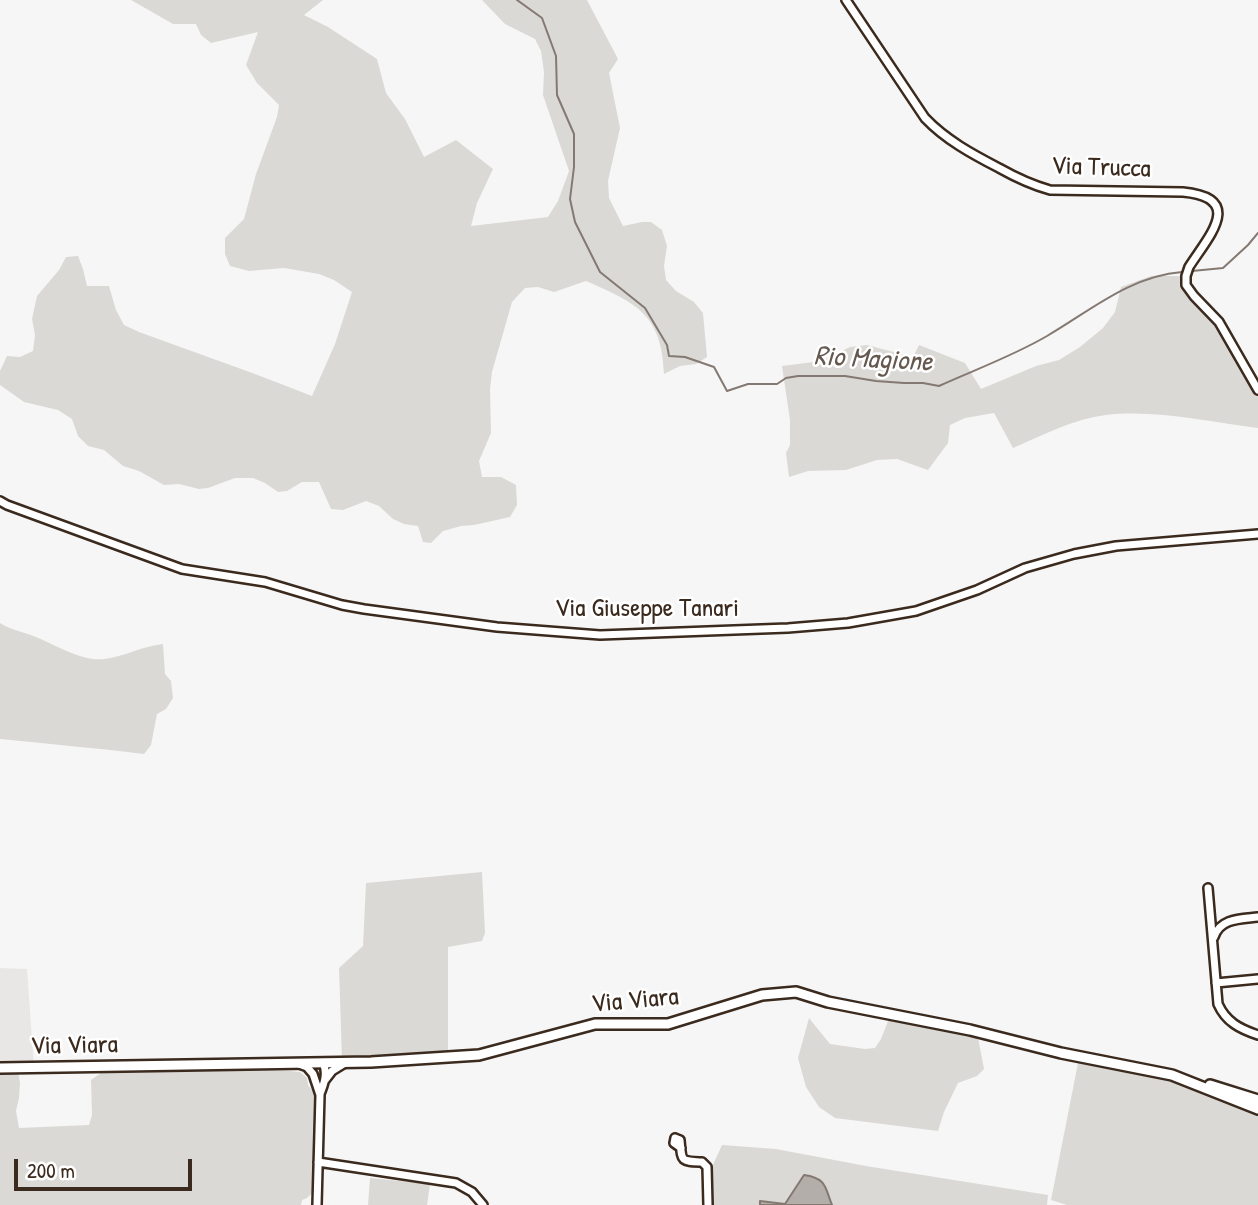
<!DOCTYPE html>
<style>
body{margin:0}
#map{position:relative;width:1258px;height:1205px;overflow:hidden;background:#f7f6f6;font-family:"Patrick Hand",sans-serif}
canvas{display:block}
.scale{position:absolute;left:14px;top:1159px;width:178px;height:32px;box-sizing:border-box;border:4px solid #3b2a1e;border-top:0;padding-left:9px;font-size:21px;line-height:24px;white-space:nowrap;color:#3b2a1e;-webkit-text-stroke:5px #fff;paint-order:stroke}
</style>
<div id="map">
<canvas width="1258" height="1205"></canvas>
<div class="scale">200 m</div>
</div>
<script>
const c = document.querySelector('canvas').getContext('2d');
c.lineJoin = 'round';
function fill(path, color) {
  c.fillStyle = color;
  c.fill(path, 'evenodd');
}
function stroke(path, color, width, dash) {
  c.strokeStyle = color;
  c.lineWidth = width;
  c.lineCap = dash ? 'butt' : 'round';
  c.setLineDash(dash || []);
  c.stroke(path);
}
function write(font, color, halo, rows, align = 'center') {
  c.font = font + ' "Patrick Hand",sans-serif';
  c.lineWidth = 5;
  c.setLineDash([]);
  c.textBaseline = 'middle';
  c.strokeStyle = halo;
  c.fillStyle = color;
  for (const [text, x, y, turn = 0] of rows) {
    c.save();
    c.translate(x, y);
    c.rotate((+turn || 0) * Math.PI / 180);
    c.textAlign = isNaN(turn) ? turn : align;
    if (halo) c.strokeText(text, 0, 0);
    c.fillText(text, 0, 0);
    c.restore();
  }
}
const built = new Path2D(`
 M0,968L27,969L34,1067L0,1069Z`);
const green = new Path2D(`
 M131,0H323L304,15L328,27L377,59L386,93L405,119L424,157L456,140L493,169L477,203L471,226L548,217L558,201L569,171L543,95L544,72L541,51L535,39L505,24L482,0H587L618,59L609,73L620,128L608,181L609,198L623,226L642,222H651L662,230L667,246L664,266L666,280L676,291L694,302L703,313L707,357L696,364L680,366L664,374C662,314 636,303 586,281L554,292L538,287L525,288L512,302L492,372L490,389L491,433L479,461L482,477H501L516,485L517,505L510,517L474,525L461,526L443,531L431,543L423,542L418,526L404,524L393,519L379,506L366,501L343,510L331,509L319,482H302L287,491L278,492L265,483L253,478H235L208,488L199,489L179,484L164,485L139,471L123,466L104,450L88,446L78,436L72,419L58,410L24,402L0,385V371L7,356L20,357L33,351L35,335L32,319L37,296L59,270L66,257L78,256L83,269L87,286H109L116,310L124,325L139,332L255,374L312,396L335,344L352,292L334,280L319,274L284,268L249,271L230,266L225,254V238L244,219L256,174L277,117L279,105L257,83L246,65L258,32L211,43L201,35L196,24H173Z
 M1151,276H1183L1194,291L1223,322L1258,387V428C1211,422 1153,409 1106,415C1073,419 1043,435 1013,448L994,413L965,418L950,425L948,443L928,470L897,459L877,460L846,470L808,471L789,477L786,453L790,445V420L782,366L821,361L850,347L867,345L913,357L919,345L965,363L981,389L1036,366L1059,360L1080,347L1103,328L1115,312L1121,287Z
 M0,623C11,630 24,632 36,637C55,645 84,662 104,659C124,657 142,646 163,644L165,674L171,681L173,698L166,709L157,714L151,745L144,754C96,748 48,744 0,739Z
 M482,872L485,933L482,941L448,947V1060H342L339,968L363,946L366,883Z
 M892,1011L976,1027L984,1069L977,1076L958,1083L944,1112L938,1131L835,1118L819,1107L806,1087L798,1058L809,1018L830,1044L865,1049L875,1048L881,1039Z
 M1078,1063L1172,1075L1258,1107V1205H1067L1051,1200Z
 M210,1069L290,1071L300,1072L307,1078L308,1085L315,1094L314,1191L307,1198L302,1200L301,1205H0V1072L18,1071L20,1083L19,1098L16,1111L19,1128L89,1125L92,1115L91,1080L101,1073Z
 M722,1145L776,1149L866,1166L1048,1195L1047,1205H712V1167Z
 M370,1178L430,1184L427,1205H368Z`);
const water = new Path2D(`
 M804,1175C827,1178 825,1188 832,1205H760V1201L785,1204Z`);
const stream = new Path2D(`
 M517,0L542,18L556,56L557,95L574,134V167L570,199L575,222L600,272L645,308L667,345L669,356L685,357L714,367L727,391L748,384H777L786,378L798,376H845L876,381L904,383H923L939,386C974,370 1013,356 1047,336C1090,311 1130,276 1182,272
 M1192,271L1223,268L1248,245L1258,233`);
const minor = new Path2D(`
 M846,0L925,118C946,140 972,154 999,168C1015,177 1032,185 1050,190L1183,192C1246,198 1208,237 1189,267L1186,276V285L1194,296L1219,322L1258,390
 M0,501L7,505L182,569L265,582L342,605L364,609L497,627L600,635L788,628L848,623L916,611L977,590L1025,568L1074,554L1116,546L1258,534
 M1208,888L1218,1004C1226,1022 1240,1029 1258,1035
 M1214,937C1220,918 1241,919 1258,917
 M1216,983L1258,979
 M299,1064L307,1067L313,1074L320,1095L317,1205
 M325,1080L332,1071L345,1063
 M320,1094C324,1084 328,1073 323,1063
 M681,1148L674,1143L675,1138L680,1140C682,1162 680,1161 702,1162L707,1167L708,1205
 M318,1162L456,1183L472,1192L483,1205`);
const major = new Path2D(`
 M0,1068L371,1062L479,1055L595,1024H668L762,995L796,992L828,1002L970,1030L1061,1053L1172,1075L1258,1109
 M1210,1085L1258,1100`);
const streetNames = [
 ["Via Trucca",1101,168,2],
 ["Via Giuseppe Tanari",647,609],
 ["Via Viara",635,1001,-5],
 ["Via Viara",74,1046,-1]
];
const waterNames = [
 ["Rio Magione",873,360,3]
];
fill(built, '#e9e7e6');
fill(green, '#dbd9d6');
fill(water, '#b4aeaa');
stroke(water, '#847972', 2);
stroke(stream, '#847972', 2);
stroke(minor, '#3b2a1e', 12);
stroke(major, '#3b2a1e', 14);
stroke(minor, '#fff', 7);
stroke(major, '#fff', 9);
write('26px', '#3b2a1e', '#fff', streetNames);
write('italic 28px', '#65584f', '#fff', waterNames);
</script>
